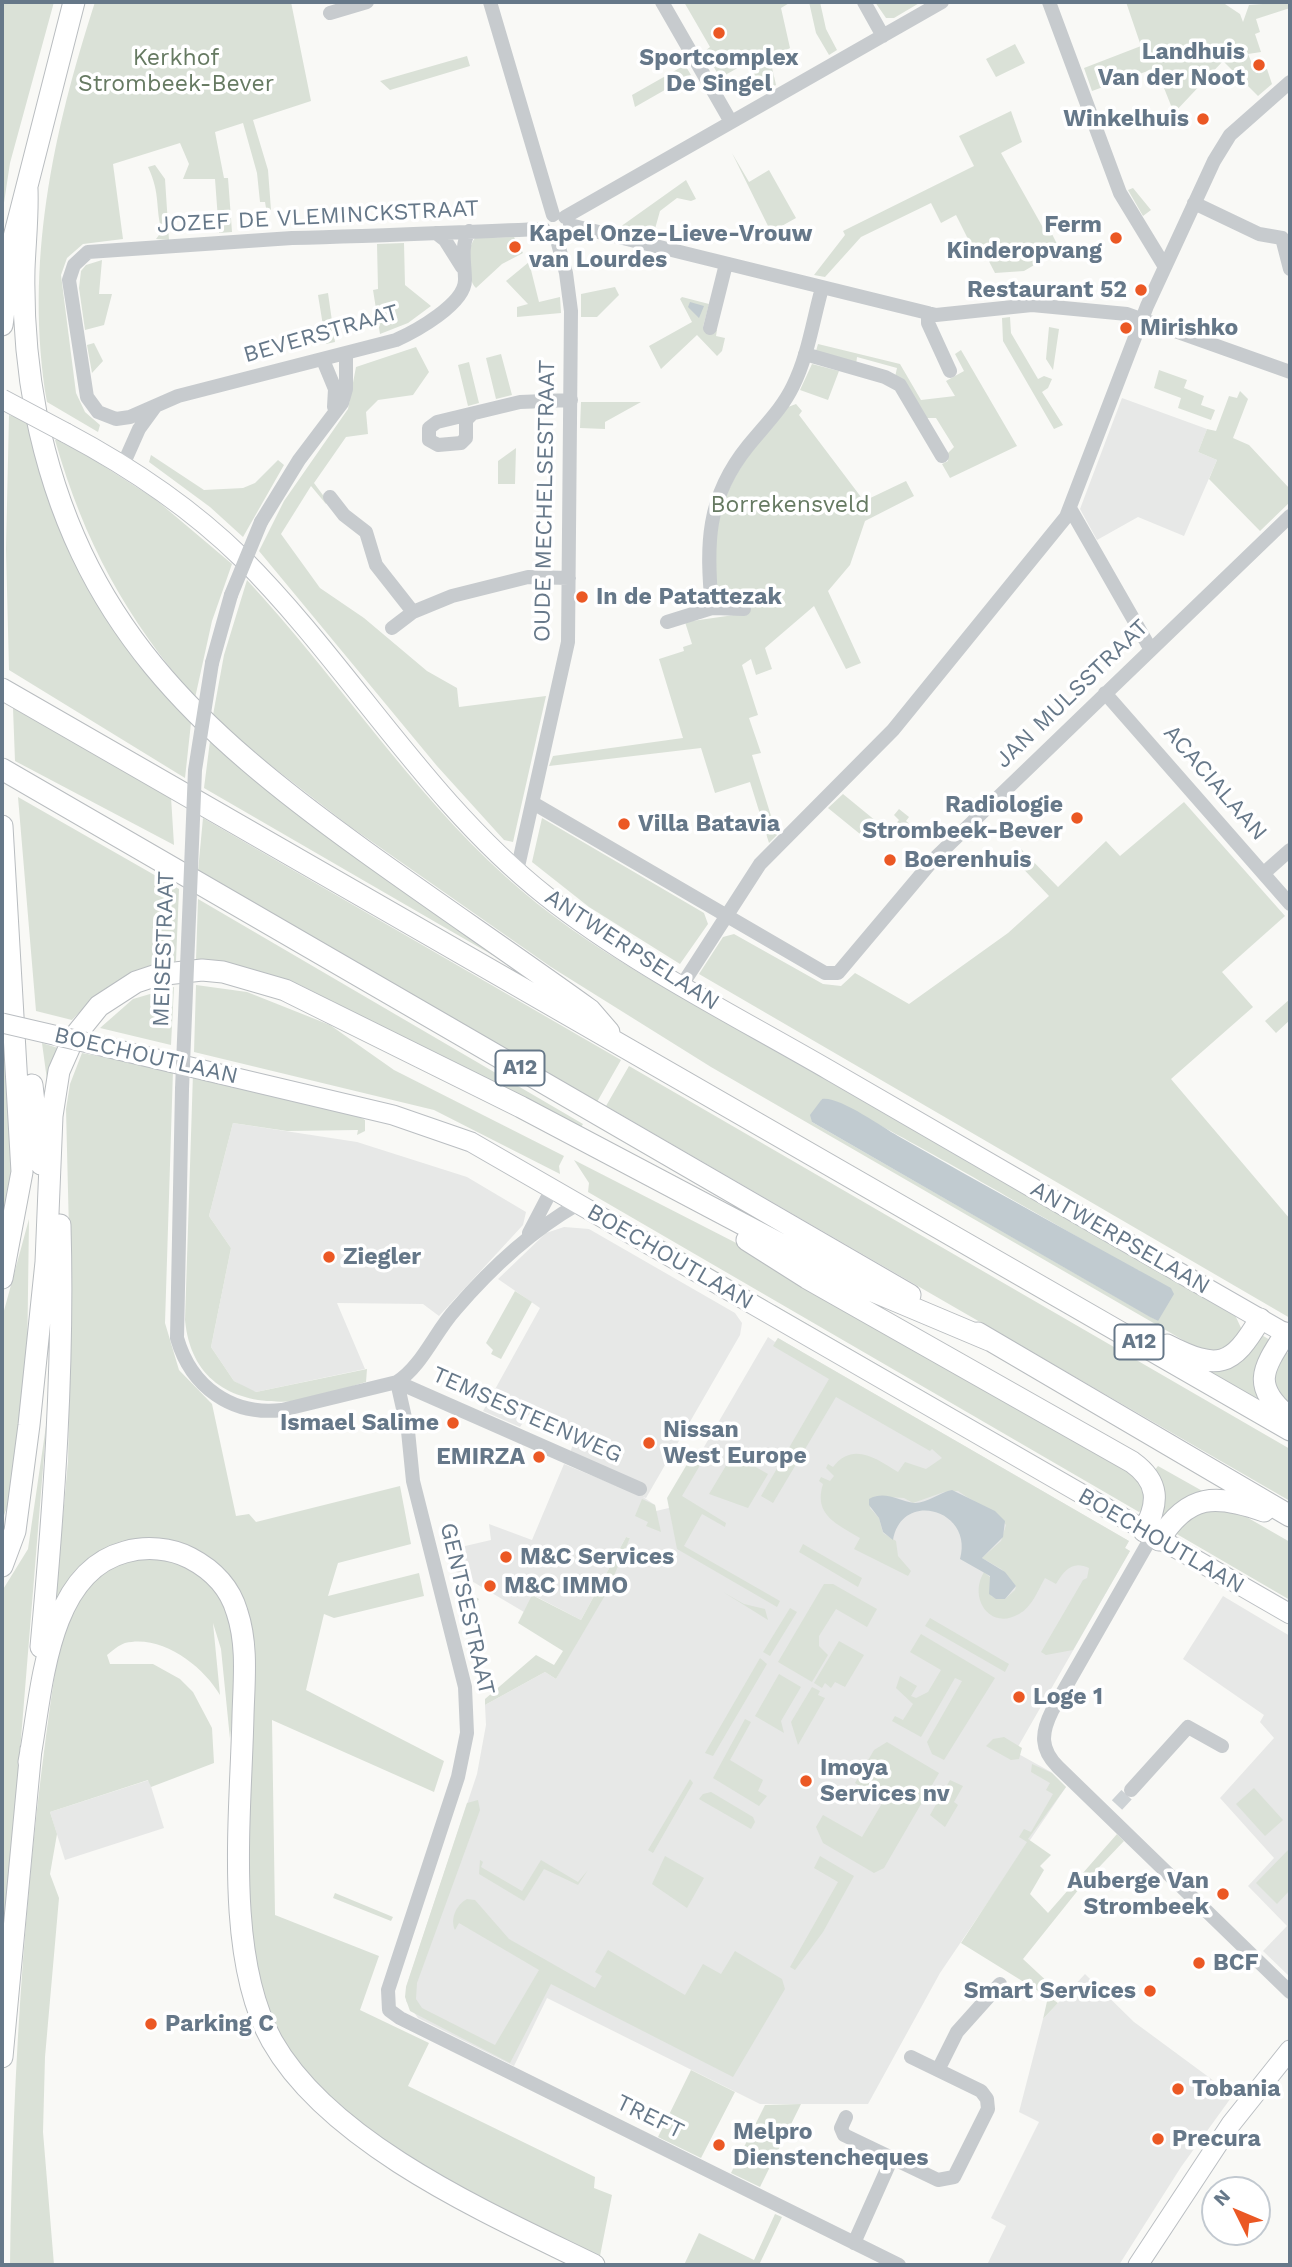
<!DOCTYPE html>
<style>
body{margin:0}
#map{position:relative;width:1292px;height:2267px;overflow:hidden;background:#f9f9f6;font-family:"Work Sans",sans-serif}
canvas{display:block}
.frame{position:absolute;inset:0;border:4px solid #667889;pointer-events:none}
.north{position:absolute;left:1201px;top:2176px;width:70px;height:70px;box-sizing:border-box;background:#fff;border:2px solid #c2c9d0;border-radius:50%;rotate:313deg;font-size:19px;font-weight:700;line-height:28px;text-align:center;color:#667889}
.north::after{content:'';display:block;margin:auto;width:24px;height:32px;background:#eb5824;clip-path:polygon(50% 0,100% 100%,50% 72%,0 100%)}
</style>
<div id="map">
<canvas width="1292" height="2267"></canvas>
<div class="frame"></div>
<div class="north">N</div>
</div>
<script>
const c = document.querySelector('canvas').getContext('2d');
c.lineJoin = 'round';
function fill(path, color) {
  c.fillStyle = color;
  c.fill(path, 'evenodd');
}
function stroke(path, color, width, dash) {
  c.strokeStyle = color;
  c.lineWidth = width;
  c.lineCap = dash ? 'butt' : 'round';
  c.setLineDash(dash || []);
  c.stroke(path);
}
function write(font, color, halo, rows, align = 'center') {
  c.font = font + ' "Work Sans",sans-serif';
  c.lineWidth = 7;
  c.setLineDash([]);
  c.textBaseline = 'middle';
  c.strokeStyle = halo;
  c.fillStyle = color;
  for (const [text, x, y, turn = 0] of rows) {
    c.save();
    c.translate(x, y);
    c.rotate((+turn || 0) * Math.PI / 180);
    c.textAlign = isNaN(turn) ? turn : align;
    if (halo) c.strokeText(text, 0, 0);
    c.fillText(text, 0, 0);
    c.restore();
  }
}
const built = new Path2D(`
 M1122,398L1207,429L1198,452L1217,460L1184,536L1138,517L1097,540L1080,509Z
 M233,1123L357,1142L467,1177L526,1212L523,1225L439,1316L423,1304L337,1303L365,1369L256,1392L251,1391L234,1381L211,1347L231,1248L209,1216Z
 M564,1227L589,1229L735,1313L742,1323L740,1335L646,1498L643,1497L655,1505L656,1511L673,1507L672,1502L768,1337L775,1342L778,1338L1129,1541L1125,1548L1130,1551L1015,1752L1051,1772L1066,1787L940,1973L868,2104H760L547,1998L514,2066L418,2018L406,2001V1987L477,1774L486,1725L485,1705L545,1672L556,1679L630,1538L626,1537L581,1620L533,1595L524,1612L453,1570L448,1550L491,1540L489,1524L532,1540L564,1464L639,1495L570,1453L574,1441L528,1415L520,1427L483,1411L540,1308L498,1279L546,1233Z
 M1223,1596L1290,1636V1977L1263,1951L1287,1926L1248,1886L1274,1858L1220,1798L1274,1738L1260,1722L1264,1715L1183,1659Z
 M149,1780L164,1828L65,1860L50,1812Z
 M1085,1974L1134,2022L1233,2095L1181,2167L1119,2265H987L1006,2226L991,2218L1039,2122L1019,2112L1043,2019Z`);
const green = new Path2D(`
 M2,2H54L10,163L2,216Z
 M95,2H291L311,101L253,120L268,170L271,210L266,208L265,202H260L257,173L243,123L215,132L224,178H228L232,232L219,233L215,179H183L189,164L180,143L113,164L123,239L83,244L67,258L61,275L76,393L85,412L100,425L98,432L47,402C24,265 53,132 95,2Z
 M684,2H791L781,8L790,48L770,59L776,85L764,92L748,62L720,78L705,51L710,47Z
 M809,2H820L826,29L837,50L829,55L816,33Z
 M875,2H921L894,18H886Z
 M1126,2H1222L1240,14L1243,22L1249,5L1290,2V8L1256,19L1260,32L1255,34L1261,52L1248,54L1256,73L1267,69L1272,84L1258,96L1223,61L1174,113L1156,68L1092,91L1084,68L1141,46Z
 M1015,44L1025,63L996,77L986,59Z
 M467,56L470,66L390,90L380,81Z
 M685,65L691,75L635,107L632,95Z
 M1011,111L1022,142L1001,153L1046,233L1051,232L1060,250L1024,271L995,273L980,244L972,247L956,215L941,223L931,203L861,237L825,277L814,275L845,235L843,231L974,166L959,136Z
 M732,153L749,182L769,170L796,218L771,232Z
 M155,165L165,179L169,240L156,239L162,231C155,210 161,194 148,167Z
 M686,180L696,199L691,201L677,198L660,211L653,236L620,227Z
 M1133,188L1151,210L1143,216L1128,190Z
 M514,237L523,253L502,264L476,288C466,278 466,249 475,238Z
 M404,243L405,285L431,306L408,323L380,334L373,290L378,289L377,244Z
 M102,260L99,294H112L104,325L85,330L79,288L81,271L86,265Z
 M529,262L539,302L560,297L561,313L517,317V307L528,304L506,281Z
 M615,287L619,295L597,317H581V294Z
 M328,293L335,342L326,344L318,295Z
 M682,297L709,304L703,327L717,330L716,336L725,338L722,351L717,356L697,335L661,369L649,346L692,322L680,299Z
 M1010,317L1011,333L1038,379L1044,376L1052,379L1048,388L1042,392L1063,425L1054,429L1003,341L1002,318Z
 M1049,327L1059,329L1053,370L1046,359Z
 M94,343L103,361L92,373L87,345Z
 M818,344L900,364L921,400L955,396L946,381L964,371L955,354L961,350L1017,446L950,478L942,464L948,461V453L954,447L936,418H926L895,377L897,368L857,357L856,365L816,351Z
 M416,347L429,372L413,395L378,400L366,412L368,434L346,437L314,483L328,502L326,504L311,486L281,534L320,588L364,618L427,671L457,688L459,707L546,696L513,842L504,840L437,766L259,551L284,501L348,409L356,367Z
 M501,354L512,395L496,399L486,358Z
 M469,362L479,403L468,406L458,365Z
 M812,364L839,371L828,400L800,390Z
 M1159,370L1187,380L1184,388L1204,396L1201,405L1215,410L1211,420L1178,408L1181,398L1154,388Z
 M1240,391L1248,399L1233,438L1249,445L1290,489V502L1260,531L1209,479L1217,460L1198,452L1207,429L1216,431L1229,396L1237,398Z
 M581,402H641L605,422V429L580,428Z
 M796,404L802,411L799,415L864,501L906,481L914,496L865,521L850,565L828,591L861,663L846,669L814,606L765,648L772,669L756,675L751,659L742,665L758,715L749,718L761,753L752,755L777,835L769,843L750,782L715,793L701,748L549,766L553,756L683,738L659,659L684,651L683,647L692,644L685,622L734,615V602C715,594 713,575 714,557C720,483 743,462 788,407Z
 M9,415L30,422L39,457L163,692L191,723L185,778L9,670L6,549Z
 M55,440H63L155,499L232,564L212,621L195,698C126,618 84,542 55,440Z
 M516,448L515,484H498V461Z
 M151,455L204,490L243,488L255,483L278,460L284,465L243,537L210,507L149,462Z
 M247,580C336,676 409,789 506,877C587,951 691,1001 785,1056C935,1142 1085,1229 1235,1315L1242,1330L1239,1341L1216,1353L1195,1347L711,1067L551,967L348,825L256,754L213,715L224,655ZM822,1099C840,1096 1098,1251 1140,1271L1158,1321L812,1122Z
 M13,708L171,797L174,845L15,761Z
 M210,741L289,806L496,954L494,956L204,788Z
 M843,794L882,826L874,832L866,826L860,834L828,808Z
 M18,797L179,889L176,961C130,972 105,986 72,1020L36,1011Z
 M1184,802L1285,916L1222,972L1253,1007L1171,1079L1290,1219V1318L699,974L723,937L734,934L823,984L841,986L855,973L909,1004L1008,933L1049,896L1013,858L1021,849L1058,887L1106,841L1120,856Z
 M899,809L909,817L906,821L912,826L906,836L894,826L899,820L894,815Z
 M203,818L621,1060L597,1102L198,871Z
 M542,818L704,913L708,924L680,964L589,907L532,862Z
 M198,899L583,1124L580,1129L300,985L233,964L196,960Z
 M196,985L247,992L330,1025L394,1070L564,1156L559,1166L560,1174L434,1110L194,1052Z
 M174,987L171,1045L100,1028L133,999Z
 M1290,999V1020L1276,1033L1265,1021Z
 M2,1035L5,1036L13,1162L2,1243Z
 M42,1043L58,1048L47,1080Z
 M82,1053L173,1070L165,1323L179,1370L212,1404L236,1516L249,1514L256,1522L400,1486L411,1544L338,1563L328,1596L419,1573L424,1596L334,1618L324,1614L306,1690L444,1761L434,1792L272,1720L275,1915L379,1956L360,2010L429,2043L408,2086L595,2177L594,2188L612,2195L599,2261L489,2206L385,2143L333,2103L282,2043L253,1972L234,1589L132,1542L55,1605L68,1461L71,1313L66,1109L70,1084Z
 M629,1066L1290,1449V1501L606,1106Z
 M193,1073L348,1110L365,1120V1131L357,1135L358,1130L287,1131L233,1123L209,1216L231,1248L211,1347L234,1381L256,1392L367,1369L366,1382C344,1388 320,1399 297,1401C238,1406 191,1384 185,1320Z
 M574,1160L746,1248L1130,1470L1143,1481L1145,1508L1139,1512L588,1192L589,1183Z
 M29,1219L27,1365L11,1496L2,1521V1318Z
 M637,1225L768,1301L766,1303Z
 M515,1291L532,1302L501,1359L491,1354L493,1350L486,1343Z
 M775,1305L794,1316L1127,1509L775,1307Z
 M1260,1334L1270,1340L1263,1403L1196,1366Z
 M778,1338L1129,1541L1125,1548L1130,1551L1073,1650L1046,1655L1041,1652L1083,1580L1087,1578L1089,1568C1073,1560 1064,1570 1056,1584L1045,1578C1038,1590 1032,1607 1019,1614C990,1631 968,1598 984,1572L991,1578V1596L1005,1599L1015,1590L1016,1586L1001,1569L982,1558L1001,1541L1006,1525C991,1507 976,1504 958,1491L944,1492L913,1503L904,1498L875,1496L870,1508L879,1518L883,1533L896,1541L898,1556L911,1571L908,1576L854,1549L860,1538C837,1524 813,1515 823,1484L819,1481L821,1477L830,1481L834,1476L826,1468L828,1464L833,1467C853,1441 877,1459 898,1472L905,1462L926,1469L942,1458L932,1449L930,1451L836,1397L773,1503L761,1496L829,1379L773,1346Z
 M1290,1352V1411L1270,1374L1286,1353Z
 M47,1419L2,1972V1591L28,1549Z
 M696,1449L706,1455L682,1496L726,1523L725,1527L702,1514L684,1546L780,1601L777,1607L677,1549L667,1498Z
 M733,1454L768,1474L748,1508L709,1494Z
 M1158,1466L1206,1493L1160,1524L1154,1471Z
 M642,1499L655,1505L661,1532L646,1526L648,1522L635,1516Z
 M1202,1509L1236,1511L1290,1542V1600L1175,1533L1177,1525Z
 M626,1537L630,1538L607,1592L556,1679L545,1672L485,1705V1699L536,1655L554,1665L563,1651L518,1623L532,1595L581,1620Z
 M803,1544L862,1578L858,1587L799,1552Z
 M145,1557C155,1559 167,1559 177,1562C248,1582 238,1684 230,1739L221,1649L213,1623L220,1695C203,1666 162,1634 125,1643C119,1645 112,1651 107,1655L110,1664H153L180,1679L193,1692L212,1728L214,1763L151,1787L148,1780L50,1812L57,1834L50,1874L59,1898L45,2057L43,2132L54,2265H10C13,2062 26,1860 57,1659C64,1628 79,1580 113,1566C123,1562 134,1560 145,1557Z
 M824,1584H833L877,1609L867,1627L836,1609L819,1636V1646L828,1655L812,1682L778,1662Z
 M456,1585L479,1599L469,1615L463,1611Z
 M723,1592L744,1604L765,1609L768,1620Z
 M790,1608L797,1612L770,1656L763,1652Z
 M930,1618L1009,1664L1005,1672L925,1626Z
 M921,1634L995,1678L944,1760L932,1754L927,1742L962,1681L955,1678L921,1737L892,1721L895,1716L903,1720L913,1704L896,1688L900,1676L917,1686L911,1696L916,1698L928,1692L941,1670L910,1652Z
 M839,1641L864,1655L845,1687L835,1682L831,1688L825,1683L822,1688L814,1683Z
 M760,1658L767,1664L713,1756L705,1753Z
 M779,1674L801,1687L781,1721L784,1733L755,1716Z
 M812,1687L820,1691L818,1695L825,1698L798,1745L791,1722Z
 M745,1719L751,1722L730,1760L763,1780L758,1791L767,1796L759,1806L713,1778Z
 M1004,1737L1022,1748L1019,1759L1011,1760L986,1746L993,1739Z
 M887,1742L939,1773L884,1868L874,1873L823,1843L816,1827L823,1815L862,1837L884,1800L855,1783L874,1750Z
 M1032,1764L1052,1773L1066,1787L1028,1839L1051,1855L1040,1866L1044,1870L1030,1894L1048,1913L1117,1834L1124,1841L1083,1884L1023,1959L1052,1986L1049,1997L1058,2003L1043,2019L1048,1997L961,1943L1027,1842L1019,1837L1024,1829L1031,1832L1053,1794L1046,1790L1050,1783L1031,1772Z
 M690,1779L693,1783L653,1853L648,1850Z
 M950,1780L963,1786L954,1802L958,1805L945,1827L930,1815Z
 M1254,1788L1283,1820L1265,1836L1236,1804Z
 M711,1792L753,1817L755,1822L751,1829L699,1799L703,1794Z
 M478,1800L480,1810L417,1983L416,1999L422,2008L495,2045L539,1970L459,1923L455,1930C450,1919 456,1905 467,1899L475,1900L509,1939L595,1988L602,1976L595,1972L608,1950L685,1995L703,1964L721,1974L735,1951L782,1979L785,1989L733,2077L551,1984L510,2063L410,2011L405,1997L406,1987L467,1803Z
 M1290,1848V1890L1277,1904L1256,1883Z
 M665,1856L704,1878L687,1908L652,1884Z
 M820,1856L854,1876L823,1932L795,1970L790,1967L838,1882L814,1868Z
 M480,1860L483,1862L481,1867L522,1891L541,1860L578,1882L588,1870L578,1885L544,1869L524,1901L479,1874Z
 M335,1893L393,1917L391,1921L333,1898Z
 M691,2070L735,2092L701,2158L658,2137Z
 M801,2104L760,2187L731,2173L765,2105Z
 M775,2214L782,2217L759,2265H684L699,2233L754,2260Z`);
const water = new Path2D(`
 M690,302L704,306L699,318L688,307Z
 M822,1099C839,1096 882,1127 898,1136C989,1188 1080,1238 1171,1288L1174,1294L1158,1321L1150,1317L812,1122L810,1115Z
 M952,1490L995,1511L1005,1521L1003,1537L982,1558L1005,1572L1016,1586L1005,1599H996L989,1594L990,1576L960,1559C974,1510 902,1489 893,1540L883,1532L879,1518L869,1505V1499C885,1490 899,1501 914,1503C925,1504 941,1492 952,1490Z`);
const minorTunnel = new Path2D(`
 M1117,1805L1131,1790`);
const minor = new Path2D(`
 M490,2L553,215
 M662,2L731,122
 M864,2L883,36
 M1049,2L1120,193L1165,267
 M330,13L367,2
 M1194,203L1259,234L1282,238L1290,269
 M565,217L942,2
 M570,225L936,315L1032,305L1127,314L1290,372
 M469,231C460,247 465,264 465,280C465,304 416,331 396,340L178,396L130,417L116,419L98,412L87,397L69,280L74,265L88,252L292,238C376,236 460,232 544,229
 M436,233L445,240L462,267
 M928,313V323L950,371
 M710,328L726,264
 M805,354L885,377L900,385L942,456
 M323,360L335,389L334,407
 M471,415L466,420V438L461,443L438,445L429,440V428L437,422L520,402L571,400
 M123,465L139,429L155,407
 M330,497L344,515L366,532L376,565L413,612L452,596L528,577L569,578
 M1071,510L1151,650
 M261,522L299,460L342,403L346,389V354
 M712,608C706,545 706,498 748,446C764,426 782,409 793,386C808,356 813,320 822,288
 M667,622L712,608L744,609
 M392,628L413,612
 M212,663L231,595
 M1105,693L1290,904
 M533,803L825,973H838L934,859L1290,516
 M517,871L568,642L571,311L566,273L557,240
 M1264,873L1290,850
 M682,985L760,864L893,730L1066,517L1147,306L1214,161L1230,135L1290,82
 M182,1089L177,1338C191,1387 232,1416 282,1410L397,1382C422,1366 435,1332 455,1310C490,1269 531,1231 578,1204
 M529,1233L552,1189
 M397,1382L408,1431L413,1481L465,1687L467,1733L458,1777L388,1990L389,2010L400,2018L899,2265
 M397,1382L640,1489
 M1152,1536L1052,1711C1041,1733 1040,1749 1058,1767L1290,1992
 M1131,1790L1188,1727L1222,1746
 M938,2070L957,2032L1000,1984
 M846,2117L841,2128L844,2135L938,2180L954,2177L988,2109L987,2099L981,2091L911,2057
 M854,2243L892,2158`);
const major = new Path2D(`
 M66,433C130,467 190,507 242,558C349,665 426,801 546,896C632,964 734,1015 829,1070C982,1159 1136,1248 1290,1336
 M127,1052L393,1115L471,1142L1290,1614
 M1138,2265L1231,2124L1290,2050`);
const highway = new Path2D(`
 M27,189C28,217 25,242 24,269C23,317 27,366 36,413C78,623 198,731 363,850C438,904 515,956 590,1010L609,1032
 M2,325L14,237L74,2
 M2,689L1290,1430
 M2,769L910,1295
 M2,826L22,1172L2,1278
 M32,1085L41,1164
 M747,1240L807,1278L1132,1462C1160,1482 1159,1503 1144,1531
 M978,1333L1290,1516
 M1286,1333C1262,1370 1251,1386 1290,1418
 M1167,1345C1218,1371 1232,1367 1260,1319
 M1159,1540C1188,1493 1216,1494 1264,1511
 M2,1566L15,1531L29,1425L46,1262L52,1116L59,1071L74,1037L99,1006L136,982L157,975L202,970L223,972L285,990L521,1107L856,1284L989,1340
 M41,1647C54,1506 64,1367 60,1225
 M29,1762C42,1695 45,1573 125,1552C146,1546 171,1548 190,1558C213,1570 230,1588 237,1612C248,1645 244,1681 243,1715C241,1812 224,1955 272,2041C331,2145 490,2214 594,2265
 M2,2057L31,1749`);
const minorBridge = new Path2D(`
 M231,595L261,522
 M182,1089L195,770L212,663`);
const majorBridge = new Path2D(`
 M2,399L66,433
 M2,1023L127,1052`);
const markers = [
 [719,33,7,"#eb5824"],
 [1259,65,7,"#eb5824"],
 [1203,119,7,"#eb5824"],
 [1116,238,7,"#eb5824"],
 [515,247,7,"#eb5824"],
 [1141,290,7,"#eb5824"],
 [1126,328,7,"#eb5824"],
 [582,597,7,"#eb5824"],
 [1077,818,7,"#eb5824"],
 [624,824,7,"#eb5824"],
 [890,860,7,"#eb5824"],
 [329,1257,7,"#eb5824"],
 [453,1423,7,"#eb5824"],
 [649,1443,7,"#eb5824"],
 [539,1457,7,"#eb5824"],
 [506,1557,7,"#eb5824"],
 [490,1586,7,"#eb5824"],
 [1019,1697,7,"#eb5824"],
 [806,1781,7,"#eb5824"],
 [1223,1894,7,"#eb5824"],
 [1199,1963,7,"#eb5824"],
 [1150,1991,7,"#eb5824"],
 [151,2024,7,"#eb5824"],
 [1178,2089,7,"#eb5824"],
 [1158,2139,7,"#eb5824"],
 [719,2145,7,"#eb5824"]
];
const shields = [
 [520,1068,49],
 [1139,1342,49]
];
const shieldNames = [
 ["A12",520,1068],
 ["A12",1139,1342]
];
const poiNames = [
 ["Landhuis",1245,52,"right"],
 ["Van der Noot",1245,78,"right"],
 ["Sportcomplex",719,58,"center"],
 ["De Singel",719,84,"center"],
 ["Winkelhuis",1189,119,"right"],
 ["Ferm",1102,225,"right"],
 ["Kinderopvang",1102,251,"right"],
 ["Kapel Onze-Lieve-Vrouw",529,234],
 ["van Lourdes",529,260],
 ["Restaurant 52",1127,290,"right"],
 ["Mirishko",1140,328],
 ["In de Patattezak",596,597],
 ["Radiologie",1063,805,"right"],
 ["Strombeek-Bever",1063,831,"right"],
 ["Villa Batavia",638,824],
 ["Boerenhuis",904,860],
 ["Ziegler",343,1257],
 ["Ismael Salime",439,1423,"right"],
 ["Nissan",663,1430],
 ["West Europe",663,1456],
 ["EMIRZA",525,1457,"right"],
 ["M&C Services",520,1557],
 ["M&C IMMO",504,1586],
 ["Loge 1",1033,1697],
 ["Imoya",820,1768],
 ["Services nv",820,1794],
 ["Auberge Van",1209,1881,"right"],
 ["Strombeek",1209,1907,"right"],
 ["BCF",1213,1963],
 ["Smart Services",1136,1991,"right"],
 ["Parking C",165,2024],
 ["Tobania",1192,2089],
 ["Melpro",733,2132],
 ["Dienstencheques",733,2158],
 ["Precura",1172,2139]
];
const parkNames = [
 ["Kerkhof",176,58],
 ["Strombeek-Bever",176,84],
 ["Borrekensveld",790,505]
];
const streetNames = [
 ["JOZEF DE VLEMINCKSTRAAT",318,217,-3],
 ["BEVERSTRAAT",321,334,-16],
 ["OUDE MECHELSESTRAAT",545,501,-89],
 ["JAN MULSSTRAAT",1072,694,-44],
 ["ACACIALAAN",1215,783,49],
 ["MEISESTRAAT",164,949,-88],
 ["ANTWERPSELAAN",632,950,33],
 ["BOECHOUTLAAN",146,1056,13],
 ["ANTWERPSELAAN",1120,1238,30],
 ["BOECHOUTLAAN",670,1257,30],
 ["TEMSESTEENWEG",527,1415,24],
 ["BOECHOUTLAAN",1161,1541,30],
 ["GENTSESTRAAT",467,1609,77],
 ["TREFT",650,2117,26]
];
fill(built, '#e7e8e7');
fill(green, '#dae1d7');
fill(water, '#c1cbd0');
stroke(minorTunnel, '#cdd2d5', 14, [14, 7]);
stroke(major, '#babec2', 21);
stroke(highway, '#b9bdc0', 23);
stroke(minor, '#c7cbce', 14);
stroke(major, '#fff', 19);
stroke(highway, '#fff', 21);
stroke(majorBridge, '#babec2', 21, []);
stroke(minorBridge, '#c7cbce', 14);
stroke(majorBridge, '#fff', 19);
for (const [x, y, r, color] of markers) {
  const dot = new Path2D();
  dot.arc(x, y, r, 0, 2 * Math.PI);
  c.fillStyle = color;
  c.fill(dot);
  stroke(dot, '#fff', 2.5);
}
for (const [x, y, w] of shields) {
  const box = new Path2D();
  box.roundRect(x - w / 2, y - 17.5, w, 35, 5);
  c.fillStyle = '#fff';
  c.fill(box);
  stroke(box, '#667889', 2);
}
write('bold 21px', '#667889', null, shieldNames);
write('bold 23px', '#667889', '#fff', poiNames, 'left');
write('23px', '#667a62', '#fff', parkNames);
write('23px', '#667889', '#fff', streetNames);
</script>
